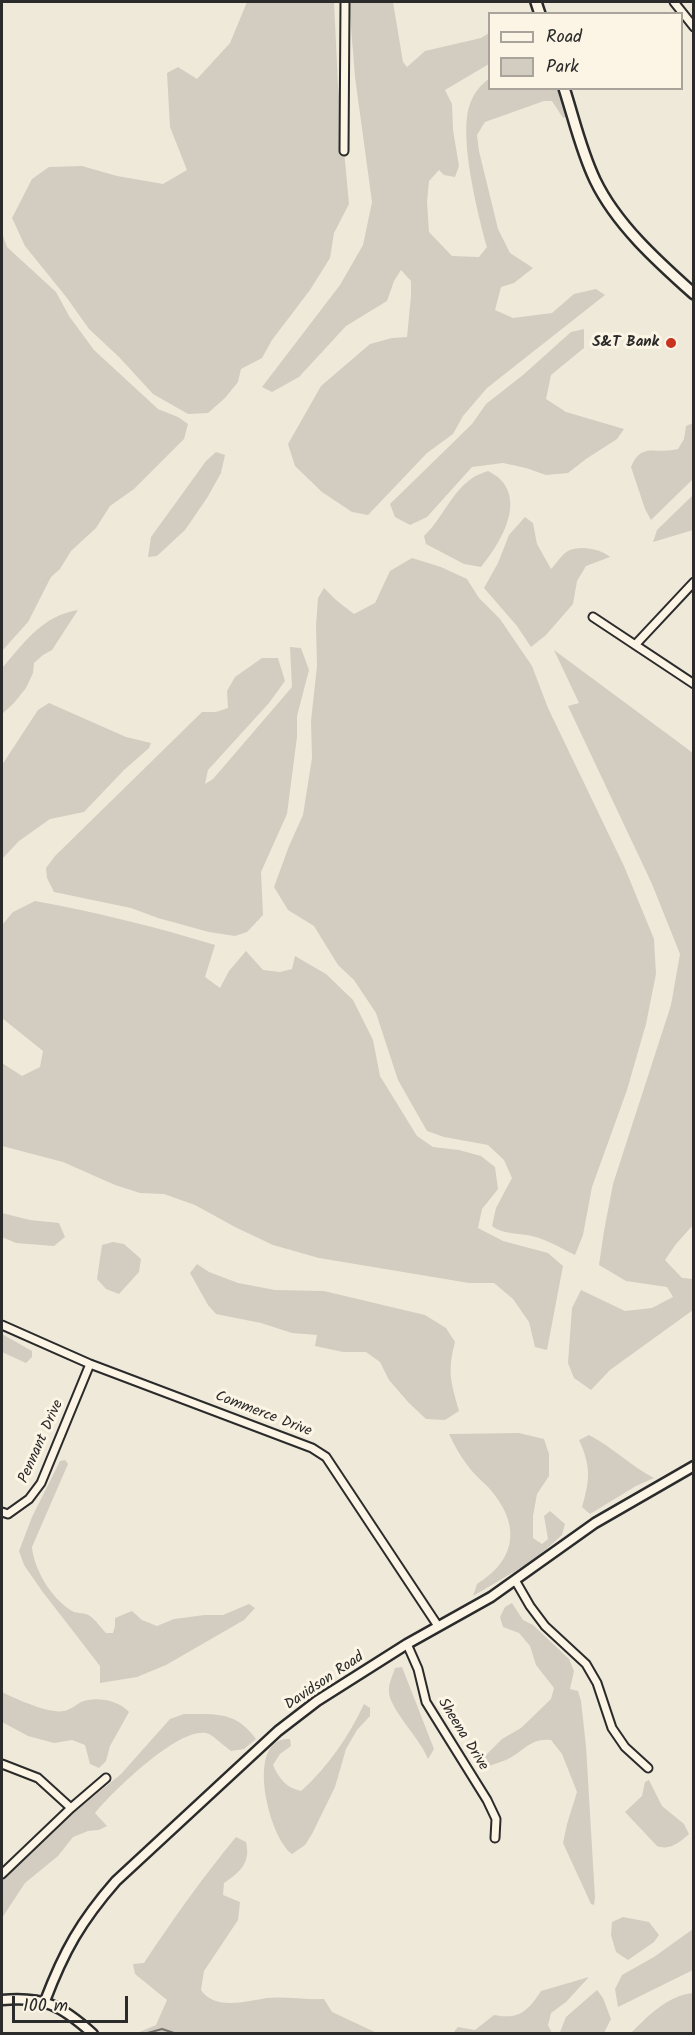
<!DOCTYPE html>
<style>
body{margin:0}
#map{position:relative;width:695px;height:2035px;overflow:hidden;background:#efe9da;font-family:Kalam,sans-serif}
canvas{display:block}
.frame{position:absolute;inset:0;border:3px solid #2b2b2b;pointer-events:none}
.legend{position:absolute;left:488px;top:12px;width:195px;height:78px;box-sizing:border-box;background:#fcf5e5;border:2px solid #a8a49b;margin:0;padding:8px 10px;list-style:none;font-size:18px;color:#2b2b2b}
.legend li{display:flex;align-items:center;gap:12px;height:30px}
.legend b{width:30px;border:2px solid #a8a49b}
.scale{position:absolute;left:12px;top:1996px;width:116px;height:27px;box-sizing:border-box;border:3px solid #2b2b2b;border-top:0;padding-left:8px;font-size:18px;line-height:21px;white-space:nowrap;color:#2b2b2b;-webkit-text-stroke:4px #fcf5e5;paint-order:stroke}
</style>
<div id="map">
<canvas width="695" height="2035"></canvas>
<div class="frame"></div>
<ul class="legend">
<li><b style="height:8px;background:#fcf5e5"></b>Road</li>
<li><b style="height:16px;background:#d2cdc0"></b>Park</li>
</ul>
<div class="scale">100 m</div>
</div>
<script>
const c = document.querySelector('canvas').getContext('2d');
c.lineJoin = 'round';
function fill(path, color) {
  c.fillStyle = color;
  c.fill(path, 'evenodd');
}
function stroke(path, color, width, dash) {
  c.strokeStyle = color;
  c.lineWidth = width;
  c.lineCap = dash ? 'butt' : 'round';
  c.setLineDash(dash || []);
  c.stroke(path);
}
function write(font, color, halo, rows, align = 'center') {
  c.font = font + ' Kalam,sans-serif';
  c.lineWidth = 6;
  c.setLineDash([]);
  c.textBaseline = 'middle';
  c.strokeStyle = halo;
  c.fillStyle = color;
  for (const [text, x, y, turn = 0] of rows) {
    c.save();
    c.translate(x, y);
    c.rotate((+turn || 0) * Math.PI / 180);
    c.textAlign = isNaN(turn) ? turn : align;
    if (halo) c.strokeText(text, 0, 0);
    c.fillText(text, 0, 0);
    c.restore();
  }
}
const green = new Path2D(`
 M247,2H334L338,86L349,204L334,233L330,258L310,290L272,340L262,358L241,369L238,382L225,398L208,413L188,414L153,394L119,357L89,329L67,298L25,246L12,218L32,179L49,167L82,166L117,176L163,184L187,170L170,127L167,73L178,67L197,79L230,43Z
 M349,2H393L403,62L407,67L425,51L481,38L489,33V64L445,90L452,104L453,130L459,166L455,177L444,175L439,170L429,181L427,202L429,232L452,256L479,257L487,247C478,215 458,135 470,104C474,93 480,85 489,79L490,88L557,89L567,116L563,118L552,101H544L485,122L477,135L479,151L498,229L510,253L533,268L514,283L501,287L495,310L513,318L552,313L574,294L596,289L605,295L487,388L463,416L453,434L427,453L368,515L352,512L322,492L295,466L288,444L321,386L370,344L392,338L407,337L411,296V281L401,270L394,281L387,301L346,326L299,377L272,392L262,387L340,285L363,245L372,202L355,77Z
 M2,233L7,247L56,292L69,316L94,350L158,409L178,417L188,424L184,439L134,489L110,506L96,528L71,551L60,569L51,577L28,622L2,651Z
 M584,329V348L551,375L546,399L566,412L624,429L617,439L586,459L568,473L546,475L526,468L503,463L472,467L427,517L410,525L395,517L390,504L472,424L486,404L523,375L571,332Z
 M693,423V479L651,520L645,509L631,467C642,441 655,455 678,449L684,439L686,426Z
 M216,452L225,455L221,473L207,498L185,530L157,556L148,557L151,537L206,461Z
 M488,471C492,473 497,476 500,479C525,504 499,545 481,567L464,564L426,544L424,536C442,519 451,493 471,479C476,475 483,473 488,471Z
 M693,495V530L653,542L657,530Z
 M525,517L533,523L537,544L551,569C556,564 562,554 568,551C580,545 601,549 610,557L586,566L577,581L573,604L546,635L531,647L517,626L484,588L498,563L509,535Z
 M412,558L441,567L467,579L479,598L500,619L532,666L548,708L624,866L654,939L656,974L646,1024L627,1090L592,1187L583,1235L575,1255C563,1249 551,1242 539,1238C522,1232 505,1236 492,1226L496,1208L512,1178L504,1160L488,1145L444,1137L427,1131L398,1080L376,1013L354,980L338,965L314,926L288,910L274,887L289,846L303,815L312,758L311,721L317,666L316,626L318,598L324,588L336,600L354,614L375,603L390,571Z
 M78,610L52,650L43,655L34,663L33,673L26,688L14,703L2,714V668C25,642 42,616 78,610Z
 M290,647L301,648L309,670L297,716V737L287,814L261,872L263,915L247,932L235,936L209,932L158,918L131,908L54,892L47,878L46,868L55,856L202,712H216L228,708L227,691L235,677L262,658H278L285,681L269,703L208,770L205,784L213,779L292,687Z
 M554,650L693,753V1225L676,1244L665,1260L682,1278L693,1279V1310L610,1370L591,1390L574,1378L568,1363L572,1308L581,1290L625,1311L652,1308L673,1297L667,1287L626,1281L599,1265L604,1231L613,1184L671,1005L680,954L652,884L568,706L579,703Z
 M49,703L126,737L151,743L149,748L124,770L84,812L50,819L19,841L2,859V765L38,710Z
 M35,901C96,912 156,927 215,945L205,977L220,988L229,971L246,951L263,970L280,972L292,969L295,956L326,974L353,1000L373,1040L380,1076L417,1136L433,1147L459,1150L481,1156L495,1167L498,1189L482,1209L478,1228L503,1241L548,1253L563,1266L547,1350L535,1347L529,1322L513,1299L494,1283H469L319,1258L273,1245L235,1227L195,1205L164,1194L140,1193L115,1185L63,1162L2,1146V1063L22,1076L40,1067L43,1051L2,1018V925L13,912Z
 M2,1213L30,1220L59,1223L65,1237L54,1246L16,1243L2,1237Z
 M113,1242L124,1244L141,1259L139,1272L119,1294L106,1289L97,1279L102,1245Z
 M197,1264L209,1272L238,1283L275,1290L324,1291L425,1315L446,1328L455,1342C447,1372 451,1382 459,1411L445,1420L426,1419L408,1402L389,1380L380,1362L366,1352H343L315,1346L317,1335L292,1333L261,1323L216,1314L208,1305L190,1273Z
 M2,1334L32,1351V1357L26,1363L2,1352Z
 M519,1433L544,1439L549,1454V1476L537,1494L533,1516V1538L542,1544L548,1539L544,1516L550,1511L565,1524L562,1535L534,1560L473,1596L477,1584C519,1558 520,1522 488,1487C482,1481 476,1476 471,1470C462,1459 455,1447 449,1434Z
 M589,1435C612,1447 631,1466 654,1478L636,1486L590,1514L582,1507C590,1480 591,1466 579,1440Z
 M65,1460L68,1464L32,1547C34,1570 52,1599 72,1611C77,1614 85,1612 90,1616C96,1620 101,1628 106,1633H113L115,1626V1618L132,1611L142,1620L157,1626L174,1619L205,1615H223L249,1604L255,1608L244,1620L166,1665L137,1677L100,1683V1666L42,1591L24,1565L19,1551L32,1517L60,1461Z
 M512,1603L523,1620L533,1625L569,1659L574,1671L570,1689L578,1691L581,1701L586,1746L595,1898L594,1905L591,1904L563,1843L567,1824L577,1792L562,1754L551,1740C529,1738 524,1752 506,1760C499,1763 490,1765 483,1768L481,1760L502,1739L521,1728L551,1699L554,1688L536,1665L530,1646L519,1633L503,1627L500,1617L505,1607Z
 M402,1667L434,1749L428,1759C420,1738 390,1710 389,1692C388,1684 393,1675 395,1668Z
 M2,1692C16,1699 49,1714 64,1711C70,1710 76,1705 81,1702C96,1696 118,1700 129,1712L110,1746L106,1761L99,1768L90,1764L85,1745L72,1740L54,1743L28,1736L2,1722Z
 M364,1704L370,1708V1716L357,1730L346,1749L335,1787L312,1834L305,1845L292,1854C268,1837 244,1736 290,1739L291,1746L280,1754L273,1765C279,1779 287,1788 301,1791C328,1767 349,1736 364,1704Z
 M184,1714C216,1714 236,1711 256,1739L244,1749L231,1751C225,1747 215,1737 209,1734C183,1722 111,1793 95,1813L107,1826L99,1830L88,1831L73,1837L58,1856L25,1883L2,1918V1879L50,1832L121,1774L170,1719Z
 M649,1780L662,1806L684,1824L689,1834C680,1842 670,1851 657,1846L625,1812L642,1796L645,1782Z
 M236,1837L246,1842C251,1863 240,1872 224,1883L223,1895L240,1902L238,1920L204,1971L201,1990C215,2011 247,2001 267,1998C283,1996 307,2000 324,1999L332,2012L377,2033H137L156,2025L167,2000L135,1974L133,1964L144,1963C173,1919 203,1877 236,1837Z
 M623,1917L649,1922L659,1935L654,1942L628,1960L616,1952L611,1935L612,1922Z
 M693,1929V1970L618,2007L615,1989L622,1975L654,1957Z
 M589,1977L566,2002L551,2013L548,2025L552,2033H453L458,2027L475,2030L494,2015C519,2020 528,2011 541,1991Z
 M597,1990L603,1998L611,2019L604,2033H561L560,2032L566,2017Z
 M693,1993V2033H631C649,2015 667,1996 693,1993Z`);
const stream = new Path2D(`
 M144,2034L162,2029L177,2034`);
const minor = new Path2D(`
 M674,2L694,27
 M344,151L345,2
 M593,617L694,684
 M635,645L694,582
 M2,1325L90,1364L312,1448L326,1457L438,1626
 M2,1512L8,1514L29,1499L41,1483L90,1364
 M515,1580L530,1606L545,1626L586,1664L597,1683L612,1728L625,1747L648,1768
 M407,1644L418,1669L426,1702L487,1800L496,1819L495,1838
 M2,1764L38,1778L71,1808
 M2,1874L71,1808L106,1778`);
const tertiary = new Path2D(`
 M2,2000C44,1996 62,2006 93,2034
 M45,2001C64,1951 81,1921 116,1881L278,1731L317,1701L407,1644L491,1597L595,1523L694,1466`);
const secondary = new Path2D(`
 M536,2L540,14
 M564,88C574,119 581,151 595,180C616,224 657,261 694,294`);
const markers = [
 [671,343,6,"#c8321e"]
];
const poiNames = [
 ["S&T Bank",659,343]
];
const streetNames = [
 ["Commerce Drive",263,1415,21],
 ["Pennant Drive",42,1442,-66],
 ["Davidson Road",325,1682,-34],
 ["Sheena Drive",462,1735,58]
];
fill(green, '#d2cdc0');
stroke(stream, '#75736d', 2);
stroke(minor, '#2b2b2b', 11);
stroke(tertiary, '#2b2b2b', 13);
stroke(secondary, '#2b2b2b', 14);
stroke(minor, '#fcf5e5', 7);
stroke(tertiary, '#fcf5e5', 8);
stroke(secondary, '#fcf5e5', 9);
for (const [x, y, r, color] of markers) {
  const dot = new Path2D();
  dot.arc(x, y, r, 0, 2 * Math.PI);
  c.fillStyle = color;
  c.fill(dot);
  stroke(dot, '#fcf5e5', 2);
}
write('bold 15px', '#2b2b2b', '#fcf5e5', poiNames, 'right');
write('15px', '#2b2b2b', '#fcf5e5', streetNames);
</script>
